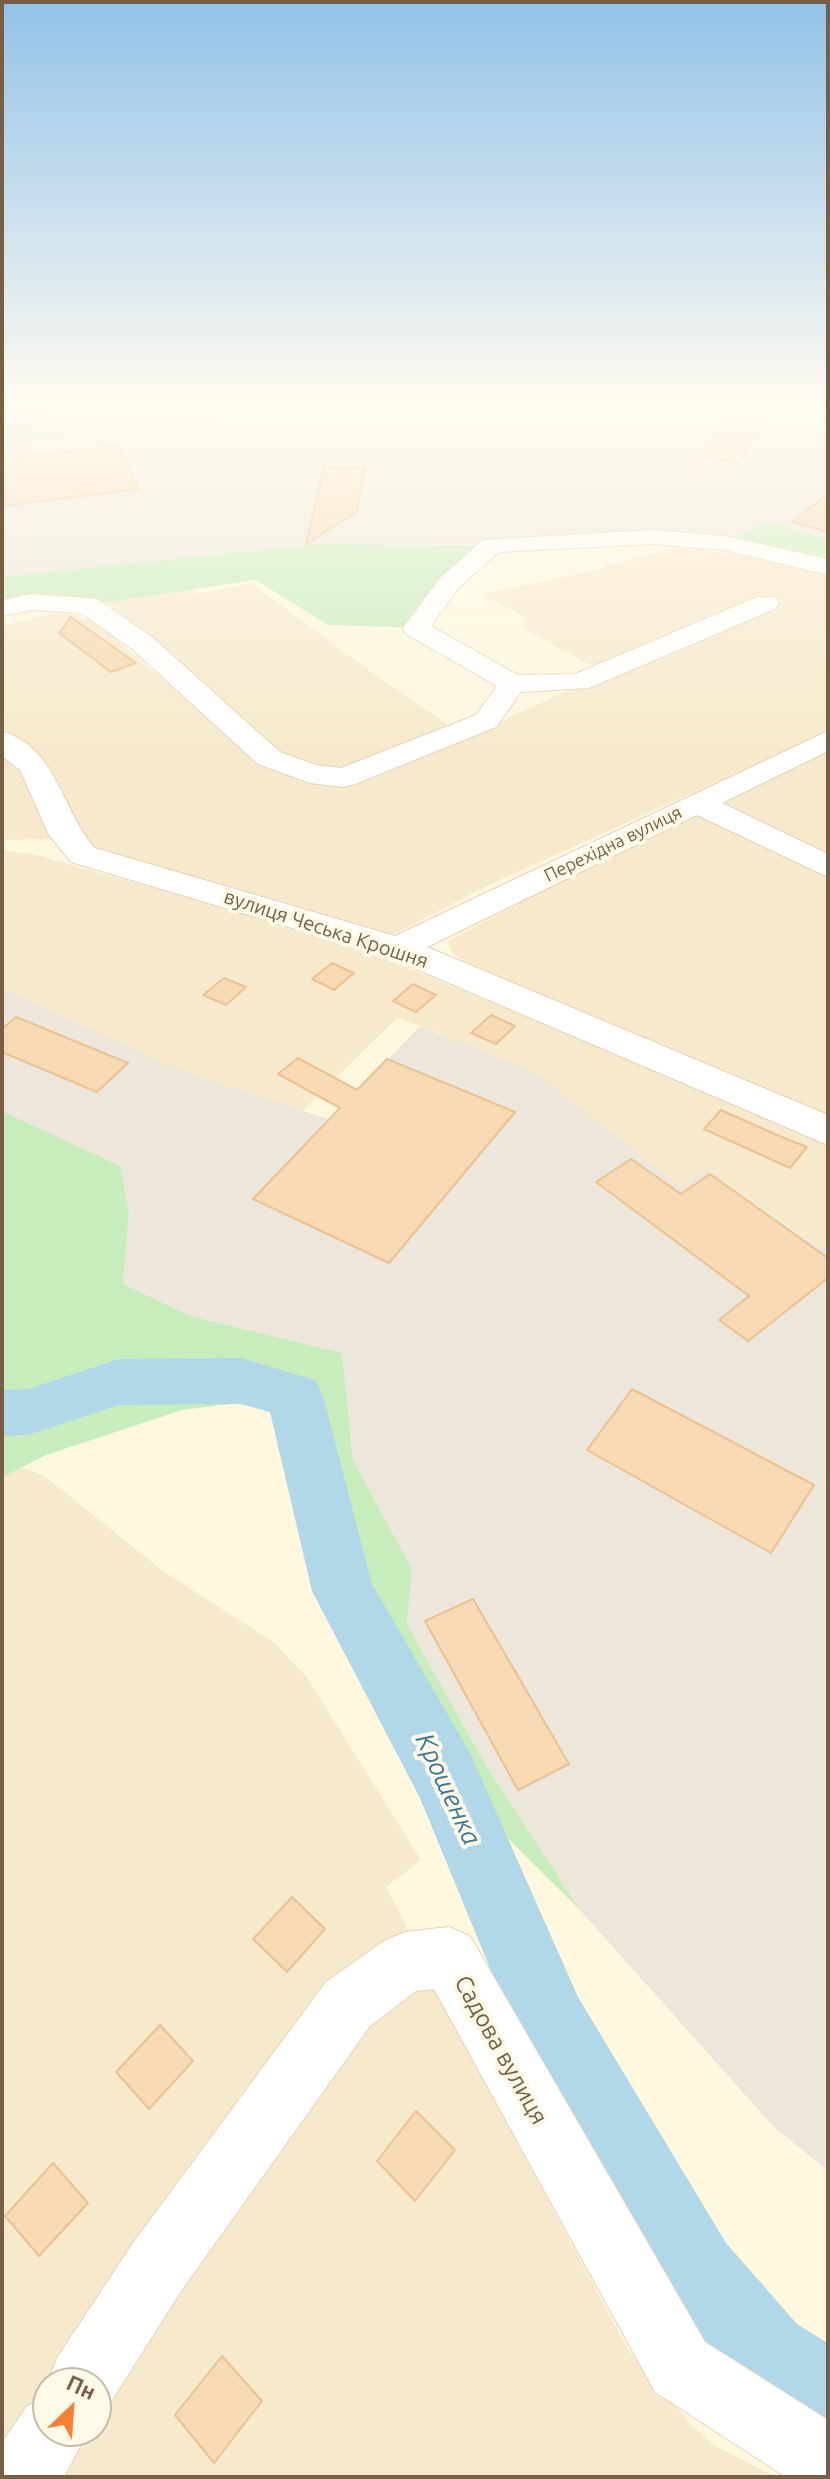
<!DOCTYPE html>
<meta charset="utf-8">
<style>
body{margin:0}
#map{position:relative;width:830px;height:2479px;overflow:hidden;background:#fff7de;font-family:Ubuntu,sans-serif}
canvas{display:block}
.frame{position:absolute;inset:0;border:4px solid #775e44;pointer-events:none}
.north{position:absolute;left:32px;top:2367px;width:80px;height:80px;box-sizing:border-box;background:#fff9e7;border:2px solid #c9bba6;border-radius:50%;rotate:25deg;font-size:22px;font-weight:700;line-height:32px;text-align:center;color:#775e44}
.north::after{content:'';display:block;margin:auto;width:28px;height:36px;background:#f58036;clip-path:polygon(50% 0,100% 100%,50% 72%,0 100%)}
</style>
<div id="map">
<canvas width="830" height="2479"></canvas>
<div class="frame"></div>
<div class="north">Пн</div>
</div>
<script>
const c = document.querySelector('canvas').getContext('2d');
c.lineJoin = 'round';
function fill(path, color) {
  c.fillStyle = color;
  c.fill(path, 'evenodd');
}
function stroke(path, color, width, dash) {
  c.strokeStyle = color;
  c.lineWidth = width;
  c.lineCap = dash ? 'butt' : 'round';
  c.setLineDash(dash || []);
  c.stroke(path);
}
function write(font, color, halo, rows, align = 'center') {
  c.font = font + ' Ubuntu,sans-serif';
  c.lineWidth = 8;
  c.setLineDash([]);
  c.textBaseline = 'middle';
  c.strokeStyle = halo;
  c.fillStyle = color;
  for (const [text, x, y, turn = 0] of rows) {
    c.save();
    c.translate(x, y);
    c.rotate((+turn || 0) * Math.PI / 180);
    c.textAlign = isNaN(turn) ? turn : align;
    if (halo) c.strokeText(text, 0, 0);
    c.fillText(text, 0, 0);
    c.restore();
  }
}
const residential = new Path2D(`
 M689,545L714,553L721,548L828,574V732L495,882L390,936L125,861L85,844L2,733V626L62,612L96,622L241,747L351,784L368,781L656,651L601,665L588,664L521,627L526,618L482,594L606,568L604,565Z
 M251,583L390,686L450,726L347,769L310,767L278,752L103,599L187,585L197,594Z
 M828,749V1115L536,995L455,956L447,942L569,876Z
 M2,754L16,766L38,798L50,839L2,840Z
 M2,850L36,855L339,940L659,1071L828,1146V1244L821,1248L704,1171L682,1188L548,1084L437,1032L397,1018L292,1121L2,992Z
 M2,1464L31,1470L47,1478L163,1571L273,1642L306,1676L421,1860L386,1887L500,2110L629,2351L690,2424L715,2446L776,2477H2ZM48,2383H96V2431H48Z`);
const industrial = new Path2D(`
 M194,402H828V537L825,539L767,521L725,543L315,544L2,577V445L215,420Z
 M2,989L185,1072L331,1120L420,1026L534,1072L681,1187L704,1171L820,1248L828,1244V2171L773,2126L579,1909L484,1762L407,1624L412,1569L353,1460L342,1353L191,1316L123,1284L129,1213L120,1166L2,1111Z`);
const green = new Path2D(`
 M53,402H194L216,420L2,445V426L35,427Z
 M767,521L828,540V567L725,543Z
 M315,544L492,545L416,628L328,625L256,580L88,605L2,608V577Z
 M2,1111L120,1166L129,1213L123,1284L191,1316L342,1353L353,1460L412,1569L407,1624L484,1762L579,1909L446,1777L343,1591L295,1396L182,1410L46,1455L2,1477Z`);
const water = new Path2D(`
 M2,402H53L35,427L2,426Z`);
const river = new Path2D(`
 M241,1358L315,1380L323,1396L372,1584L470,1753L578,1997L726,2243L797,2324L828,2343V2437L797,2424L737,2384L666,2303L524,2051L420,1798L312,1591L270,1412L241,1404L119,1405L28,1435L2,1436V1390L28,1389L119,1359Z`);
const building = new Path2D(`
 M738,402H776L738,463L702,457Z
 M119,446L139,489L2,506V459Z
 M324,467L365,468L356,512L306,544Z
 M828,494V532L792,522Z
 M71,617L136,663L111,672L59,633Z
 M332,963L354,973L334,990L312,979Z
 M224,978L246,987L226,1005L203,995Z
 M413,984L436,995L416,1012L393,1001Z
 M491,1015L515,1026L496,1044L471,1033Z
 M16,1017L128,1063L97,1092L2,1052V1029Z
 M298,1058L357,1090L387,1059L515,1112L389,1263L253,1199L340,1108L278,1074Z
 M721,1110L777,1135L807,1147L790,1168L704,1129Z
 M631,1159L681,1194L710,1174L828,1258V1278L748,1341L719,1320L749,1296L596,1182Z
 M632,1389L814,1485L771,1553L587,1450Z
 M473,1599L569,1764L518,1790L425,1621Z
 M292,1897L325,1929L287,1972L253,1939Z
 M160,2025L193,2061L149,2109L116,2072Z
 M416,2111L455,2150L415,2201L377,2161Z
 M53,2163L88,2203L39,2256L5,2216Z
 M222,2356L262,2401L214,2463L175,2415Z`);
const minor = new Path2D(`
 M652,530L725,536L828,559V575L725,550L652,544L499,552L458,588L431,626L518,675L575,674L757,597H775L779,603L775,609L589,688L521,692L496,727L355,784L344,787L310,783L258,764L132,649L81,613L32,610L2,616V600L32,594L97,599L152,637L280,752L316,765L341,768L476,715L497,686L406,634L403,628L440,578L483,540Z
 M828,731V751L722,803L828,854V877L697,815L427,947L828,1115V1145L386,956L71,862L49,835L20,770L2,756V732C56,745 62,812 95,848L395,936Z
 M449,1927L470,1936L705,2342L828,2420V2477H786L655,2392L434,1989L416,1991L370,2026L181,2291L107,2408L96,2412V2383H48V2386L47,2383L57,2358L133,2243L326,1982L384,1941L405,1932Z
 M48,2397V2431H88L64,2477H2V2443L27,2406Z`);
const farStreetnames = [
 ["Перехідна вулиця",613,844,-26]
];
const streetNames = [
 ["вулиця Чеська Крошня",326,929,18]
];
const nearStreetnames = [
 ["Садова вулиця",501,2050,61]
];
const nearWaternames = [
 ["Крошенка",448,1789,65]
];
fill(residential, '#f7eacc');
fill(industrial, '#ece6db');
fill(green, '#c8edbc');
fill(water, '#b1d8e9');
stroke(water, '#97c6dc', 2);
fill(river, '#b1d8e9');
fill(building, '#f7d9b3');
stroke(building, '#ebc292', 2);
stroke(minor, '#e3d4ba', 2);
fill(minor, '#fff');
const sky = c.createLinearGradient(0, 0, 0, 749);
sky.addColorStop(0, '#92c2e8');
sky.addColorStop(0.54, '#fffbf0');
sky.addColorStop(1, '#fffbf000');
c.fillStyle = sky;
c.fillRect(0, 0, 830, 749);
write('18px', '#775e44', '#fff9e7', farStreetnames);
write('20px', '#775e44', '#fff9e7', streetNames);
write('24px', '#775e44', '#fff9e7', nearStreetnames);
write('italic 26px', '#3e7894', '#fff9e7', nearWaternames);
</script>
